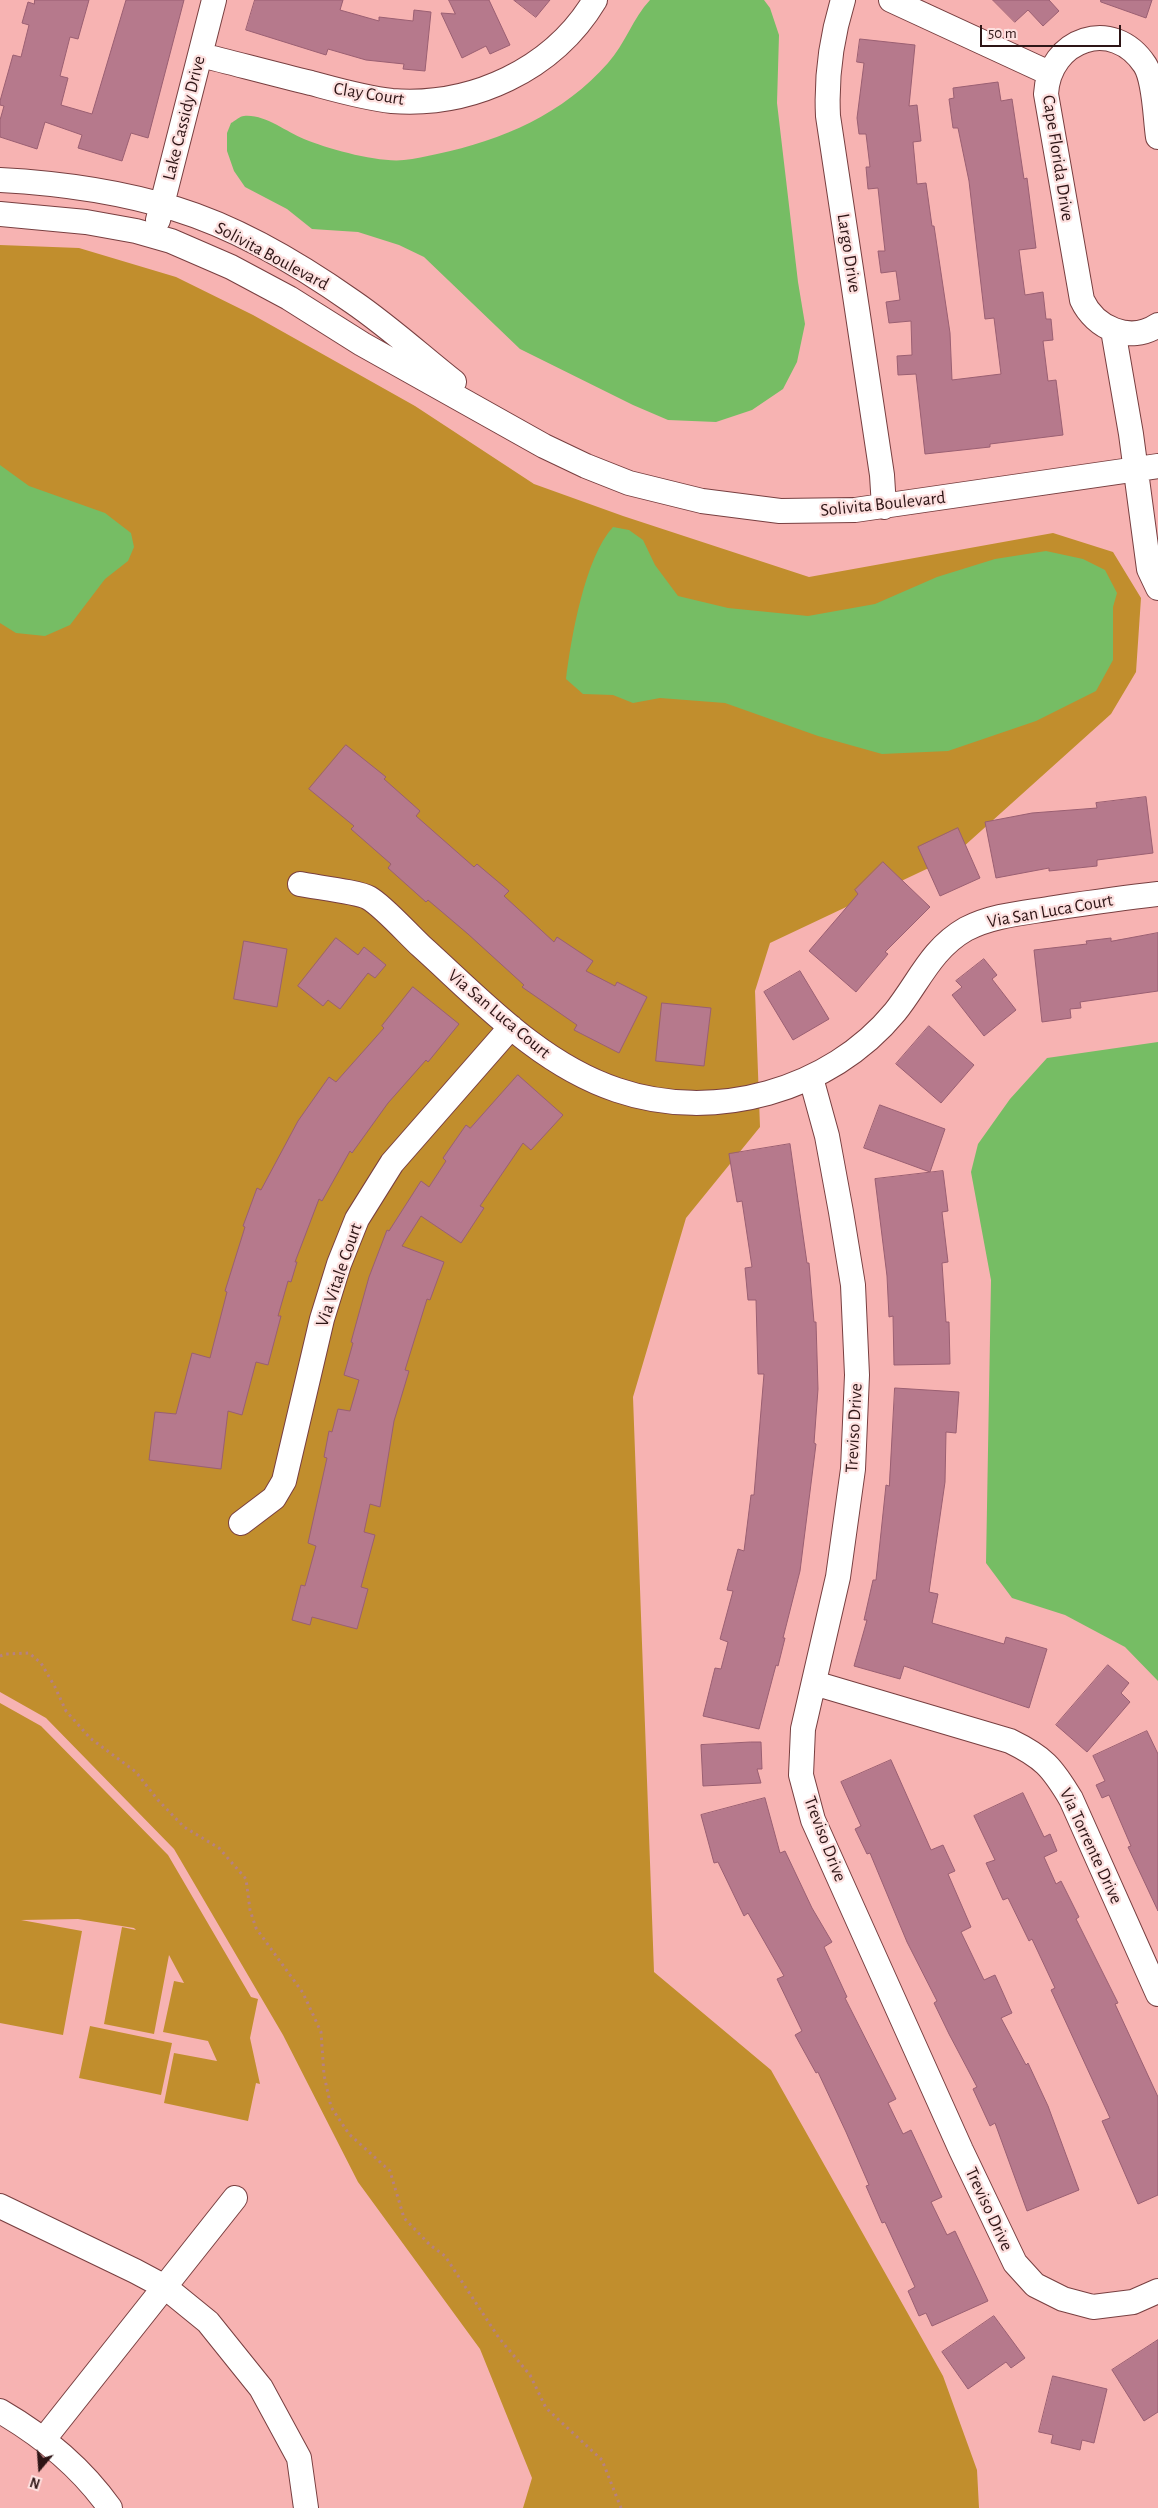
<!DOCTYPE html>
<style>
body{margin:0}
#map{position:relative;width:1158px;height:2508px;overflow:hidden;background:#f7b3b2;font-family:"Alegreya Sans",sans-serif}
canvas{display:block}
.north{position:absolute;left:15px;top:2443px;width:50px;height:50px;-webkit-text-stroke:4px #fde0df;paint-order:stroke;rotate:198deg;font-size:14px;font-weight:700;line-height:20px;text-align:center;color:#2e1516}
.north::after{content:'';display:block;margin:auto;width:18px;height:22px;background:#2e1516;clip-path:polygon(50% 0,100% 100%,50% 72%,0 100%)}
.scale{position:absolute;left:980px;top:25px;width:141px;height:22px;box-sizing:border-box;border:2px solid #2e1516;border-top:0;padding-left:6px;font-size:15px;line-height:18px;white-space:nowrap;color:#2e1516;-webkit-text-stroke:4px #fde0df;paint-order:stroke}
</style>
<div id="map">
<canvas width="1158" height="2508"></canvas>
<div class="north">N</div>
<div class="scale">50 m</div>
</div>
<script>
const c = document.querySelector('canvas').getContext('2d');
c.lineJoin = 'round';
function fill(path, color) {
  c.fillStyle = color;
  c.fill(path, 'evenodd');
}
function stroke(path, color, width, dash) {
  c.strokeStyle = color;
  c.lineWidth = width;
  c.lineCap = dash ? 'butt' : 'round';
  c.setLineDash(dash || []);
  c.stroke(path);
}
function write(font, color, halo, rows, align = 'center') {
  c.font = font + ' "Alegreya Sans",sans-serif';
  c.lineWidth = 4.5;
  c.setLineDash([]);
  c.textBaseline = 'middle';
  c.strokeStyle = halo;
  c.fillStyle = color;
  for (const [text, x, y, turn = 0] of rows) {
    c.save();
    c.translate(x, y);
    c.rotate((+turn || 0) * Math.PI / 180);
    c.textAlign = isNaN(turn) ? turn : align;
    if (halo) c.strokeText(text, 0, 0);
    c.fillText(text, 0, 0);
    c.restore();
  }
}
const green = new Path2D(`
 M0,245L79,248L176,277L253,315L415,406L534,484L623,516L809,577L1053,533L1113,552L1141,598L1136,672L1111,714L952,857L770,943L755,991L760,1127L686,1218L633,1397L654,1972L771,2070L943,2376L977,2470L979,2508H523L532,2478L480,2349L358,2182L283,2035L174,1849L46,1718L0,1692Z
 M0,1703L41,1726L168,1855L251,1997L258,1999L250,2038L260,2084L256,2083L248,2121L164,2103L174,2053L217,2061L208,2041L163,2032L174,1981L184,1983L169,1955L154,2034L104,2024L122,1927L136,1930L134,1928L78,1919L21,1920L82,1931L63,2035L0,2023Z
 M90,2026L172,2043L161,2095L79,2078Z`);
const water = new Path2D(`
 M650,0H764L770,8L779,35L777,103L798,282L805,324L797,362L783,389L752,410L716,422L668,420L633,405L520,349L424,257L399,245L358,232L312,229L287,209L245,187L234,171L227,151V133L231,123C235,121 240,116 244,116C265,114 286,132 304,139C328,149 379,163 404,160C415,159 426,156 437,154C503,140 563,114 608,63C625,44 633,18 650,0Z
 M0,465L29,486L105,513L131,533L134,547L128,561L105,579L70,625L45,636L16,633L0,623Z
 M613,527L629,530L643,540L655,565L678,596L728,608L808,616L875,604L937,577L995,559L1046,551L1083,559L1105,570L1117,593L1113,607V660L1096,691L1036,721L948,751L882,754L818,736L725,703L660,698L633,703L613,695L583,694L566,679C571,638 585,557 613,527Z
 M1158,1042V1681L1125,1647L1065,1615L1012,1598L986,1563L991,1280L971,1172L978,1144L1010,1099L1047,1058Z`);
const building = new Path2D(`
 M35,0H89L78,39L70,37L60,76L68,78L61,105L92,114L126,0H184L148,138L131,133L122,161L78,148L82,135L45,122L37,149L0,137V120L4,106L0,105V101L13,55L21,57L29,25L22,23L28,2L34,4Z
 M255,0H343L340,10L379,21V17L413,21L414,10L431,12L425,71L403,69L404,64L366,60L328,49L326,55L246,30Z
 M449,0H489L510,45L490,54L486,46L462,58L441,13L455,14Z
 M514,0H550L536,17Z
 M993,0H1049L1059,11L1043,26L1028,10L1015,22Z
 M1101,0H1152L1146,18L1101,2Z
 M860,39L915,45L909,106L917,105L921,141L913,142L917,184L926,183L932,226H934L950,333L952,380L1001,374L994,318L985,319L969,181L958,128H953L949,99L954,98L953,88L998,82L1001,101L1012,99L1024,179L1027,178L1036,248L1019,250L1025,295L1043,292L1046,319H1051L1053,340L1043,341L1048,381L1056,380L1063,435L990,444V447L925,454L916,374L898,375L897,356L912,355L911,321L889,323L886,302L900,300L896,271L881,273L878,251H885L878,188L868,189L866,167H870L866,134H859L857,118L864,63L857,62Z
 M346,745L386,777L384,779L420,811L416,816L474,867L477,864L509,891L504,896L554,942L557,937L593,961L586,971L615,986L617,982L647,997L619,1053L574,1030L577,1025L522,987L524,985L468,934L428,900L426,902L388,868L391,864L351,829L354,826L309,789Z
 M1146,797L1153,853L1097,860V866L1049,871V868L996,878L985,822L1032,813L1097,808L1096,803Z
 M958,828L980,878L940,896L918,847Z
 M883,862L930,907L885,952L888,954L856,992L809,951L858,894L855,890Z
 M1158,933V991L1080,1002L1081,1008L1070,1009L1071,1018L1042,1022L1034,950L1087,944L1086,941L1111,938V941Z
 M336,938L358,955L364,947L386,965L375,978L368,973L340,1009L328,1000L323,1006L298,986Z
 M244,941L287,949L277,1007L234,999Z
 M984,959L997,975L992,979L1016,1010L984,1036L952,995L962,987L956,981Z
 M800,971L829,1019L793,1040L764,992Z
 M413,987L459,1024L428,1062L426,1060L388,1103L352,1153L350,1151L322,1201L319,1199L295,1262H297L291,1282L288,1281L278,1316H281L268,1365L256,1362L242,1415L228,1411L221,1469L149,1460L155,1412L176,1414L192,1353L210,1358L227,1292L225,1291L245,1227L243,1226L257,1188L261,1190L298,1121L329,1077L336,1082L384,1028L382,1026Z
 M662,1003L711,1008L704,1066L656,1061Z
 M929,1026L974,1065L941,1103L896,1064Z
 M518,1075L563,1115L531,1150L523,1143L480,1206L484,1208L461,1243L421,1216L402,1246L444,1262L430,1300L427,1299L405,1370L409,1371L394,1421L380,1507L370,1504L364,1532L375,1535L361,1587L368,1589L357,1629L312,1617L310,1625L292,1620L301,1585L305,1586L316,1546L308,1543L327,1458L324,1457L329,1431L332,1432L338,1409L350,1411L359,1380L344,1375L353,1343L351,1342L369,1277L387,1230L389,1231L421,1181L429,1187L446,1161L443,1158L466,1125L470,1128Z
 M880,1105L945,1129L930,1172L864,1148Z
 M790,1144L807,1263H809L814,1322H816L818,1389L814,1443L816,1444L800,1571L783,1638H785L778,1666L776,1665L759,1729L703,1716L715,1668L721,1669L728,1642L720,1639L733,1591L727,1590L738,1549L744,1551L751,1495H754L764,1374H758L756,1300H748L745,1268L752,1267L742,1201L737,1202L729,1154Z
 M943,1171L948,1211L942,1212L948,1262L942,1263L946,1322H949L950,1364L894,1365L893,1316L889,1317L887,1276L875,1179Z
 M895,1388L959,1392L956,1433L946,1432L945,1482L929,1592L938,1594L932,1623L1004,1644L1006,1637L1047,1649L1029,1708L904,1666L900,1679L854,1666L867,1620H864L873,1580H876L886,1485L889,1486Z
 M1108,1665L1129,1683L1121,1693L1130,1702L1087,1752L1056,1725Z
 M1147,1731L1158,1754V1911L1128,1847L1131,1846L1109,1795L1102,1798L1096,1785L1105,1781L1093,1756Z
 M751,1742H761L762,1769H757L761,1783L703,1786L701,1745Z
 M891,1760L931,1850L943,1845L955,1871L948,1874L971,1927L961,1932L984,1980L995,1975L1012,2013L1001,2018L1026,2065L1028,2063L1048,2106L1079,2190L1027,2211L995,2123L990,2126L973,2089L977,2087L949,2034L934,2003L937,2001L907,1942L870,1853L867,1854L855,1829L861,1826L841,1782Z
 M1023,1793L1044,1837L1050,1834L1057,1851L1044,1857L1056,1884L1061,1881L1079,1917L1076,1919L1118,2003L1115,2004L1158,2097V2195L1138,2204L1102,2121L1110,2118L1051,1990L1055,1988L1032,1939L1029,1941L1008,1898L1003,1900L986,1863L995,1860L974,1816Z
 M765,1798L780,1853L785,1851L812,1908L832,1942L824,1947L847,1997L845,1998L896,2099L888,2103L903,2134L911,2130L942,2197L931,2202L947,2235L955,2231L988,2301L932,2326L926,2313L919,2316L908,2291L915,2287L885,2222L882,2223L866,2186L869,2185L846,2132L818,2072L816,2073L795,2035L802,2031L777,1979L784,1976L748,1913L744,1916L718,1862L714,1863L701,1815Z
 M994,2316L1025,2358L1011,2368L1006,2362L968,2389L942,2352Z
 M1158,2340V2412L1144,2421L1112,2370Z
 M1053,2376L1107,2389L1094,2443L1082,2440L1080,2450L1051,2443L1053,2435L1039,2432Z`);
const path = new Path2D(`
 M0,1656L6,1654L29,1653L41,1663L55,1687L66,1711L90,1738L136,1772L157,1799L184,1827L219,1848L246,1879L250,1910L256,1928L303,1993L321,2032L324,2075L331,2107L349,2134L390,2171L404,2218L430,2245L445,2256L499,2338L530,2375L546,2408L602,2460L621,2508`);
const minor = new Path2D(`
 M843,0C831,39 826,75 828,116L882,475L884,507
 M891,0L1049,73
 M201,55C237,64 274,74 311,83C337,90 364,98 392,101C472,107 553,70 595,0
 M1158,137C1155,117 1155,81 1145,65C1113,16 1049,39 1046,94L1082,300C1095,328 1130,344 1158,325
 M0,180C57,183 121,192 176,209C238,228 299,264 353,302C388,326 420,355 454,382
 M0,214L86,222L136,231L171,241L231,267L289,298L362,344L544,446L586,466L629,483L702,501L780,511L855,510L1158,466
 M158,220L214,0
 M1113,330L1131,434L1149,569L1158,588
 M300,884C314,887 359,892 369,898C383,906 408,934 421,946C481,1000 539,1064 617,1090C714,1123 830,1091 895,1012C919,982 931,949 966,929C993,915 1024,913 1054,908C1088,903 1123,898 1158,894
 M811,1078L827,1136L841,1212L853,1285L857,1375L853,1469L838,1577L803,1729L801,1775L813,1820L961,2150L1015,2263L1035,2285L1063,2299L1093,2307L1133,2302L1158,2291
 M241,1523L274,1498L284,1481L322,1319L339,1264L357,1219L392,1163L511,1027
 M814,1683L1010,1741C1043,1757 1052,1767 1071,1799L1158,1994
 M0,2206L135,2271L165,2287L208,2322L261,2388L299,2458L306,2508
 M0,2411C43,2436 81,2467 110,2508
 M44,2439L235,2198`);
const streetNames = [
 ["Clay Court",369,94,9],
 ["Lake Cassidy Drive",184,118,-76],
 ["Cape Florida Drive",1058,158,81],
 ["Largo Drive",849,253,81],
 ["Solivita Boulevard",272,256,28],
 ["Solivita Boulevard",883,504,-6],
 ["Via San Luca Court",1050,911,-10],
 ["Via San Luca Court",499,1014,40],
 ["Via Vitale Court",339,1275,-71],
 ["Treviso Drive",854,1428,-87],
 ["Treviso Drive",825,1839,69],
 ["Via Torrente Drive",1091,1846,65],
 ["Treviso Drive",989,2209,65]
];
fill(green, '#c18e2d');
fill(water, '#76bd64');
fill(building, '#b6798c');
stroke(building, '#9a5f72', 1);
stroke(minor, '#783f40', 26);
stroke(path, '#b78180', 3, [2.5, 4]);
stroke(minor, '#fff', 24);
write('18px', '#2e1516', '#fde0df', streetNames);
</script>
